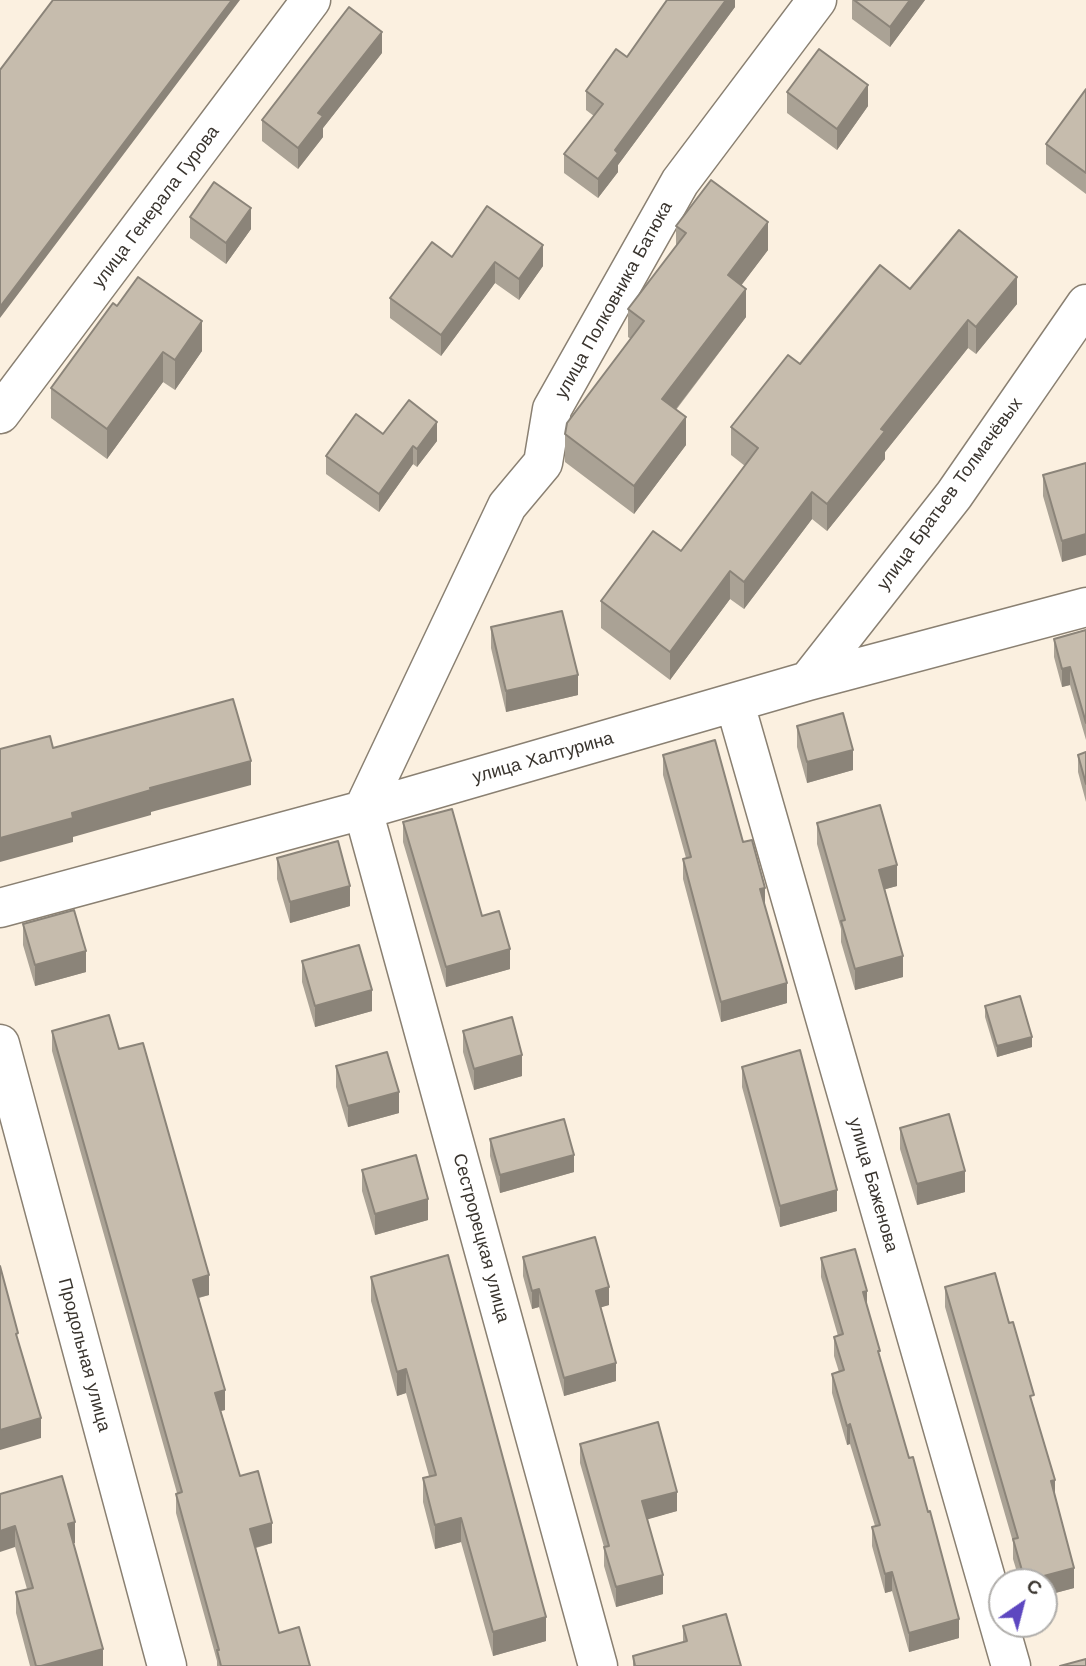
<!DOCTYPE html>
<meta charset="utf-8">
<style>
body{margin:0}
#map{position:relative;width:1086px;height:1666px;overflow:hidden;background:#fbf0e0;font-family:"Work Sans",sans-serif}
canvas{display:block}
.north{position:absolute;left:988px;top:1568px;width:70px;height:70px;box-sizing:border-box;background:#fff;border:2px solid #b0aeab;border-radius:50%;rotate:35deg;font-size:19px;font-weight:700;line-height:28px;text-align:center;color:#39342e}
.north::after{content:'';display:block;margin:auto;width:24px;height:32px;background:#5d47c0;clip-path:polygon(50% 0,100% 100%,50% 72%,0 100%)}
</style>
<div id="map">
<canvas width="1086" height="1666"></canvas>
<div class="north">С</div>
</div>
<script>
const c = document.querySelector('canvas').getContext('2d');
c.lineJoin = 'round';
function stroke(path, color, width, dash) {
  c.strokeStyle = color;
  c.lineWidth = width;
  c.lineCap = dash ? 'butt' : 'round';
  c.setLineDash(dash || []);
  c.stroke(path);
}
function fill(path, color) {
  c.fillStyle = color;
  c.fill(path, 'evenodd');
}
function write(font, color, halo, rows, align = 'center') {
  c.font = font + ' "Work Sans",sans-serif';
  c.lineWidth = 6;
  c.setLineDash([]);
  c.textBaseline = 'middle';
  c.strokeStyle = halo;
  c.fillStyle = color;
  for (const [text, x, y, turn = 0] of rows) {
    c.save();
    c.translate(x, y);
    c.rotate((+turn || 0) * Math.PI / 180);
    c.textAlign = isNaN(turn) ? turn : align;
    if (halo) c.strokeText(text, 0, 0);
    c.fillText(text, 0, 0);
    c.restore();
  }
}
const minor = new Path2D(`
 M0,414L311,0
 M808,681L954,495L1086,304
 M735,704L1011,1666
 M363,810L507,506L543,463L552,409L680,182L817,0
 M363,810L598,1666
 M0,908L363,810L808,681L1086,607
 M0,1044L167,1666`);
const wall = new Path2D(`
 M735,0V7L618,165V172L598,198L564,173V154L594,116L586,110V91L627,57Z
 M852,0H925L890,47L852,19Z
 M382,53L323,128V137L298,169L262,141V120Z
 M1086,89V194L1046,164V144Z
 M787,92L868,106L837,150L787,113Z
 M190,217L251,229L226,264L190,238Z
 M676,226L768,250L741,285L746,317L676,410L686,445L634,514L565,462V434L631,339L628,337V309L676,246Z
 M452,257L543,266L519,300L495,283L441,356L390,318V298Z
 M910,289L1017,304L976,354L968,348L885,452V459L827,531L812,519L744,609L730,599L670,680L601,628V601L681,551L745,466L731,455V427L800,364Z
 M117,306L202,351L175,390L163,382L107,459L51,418V388Z
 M437,441L417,467L413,464L379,512L326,474V456Z
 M1086,463L1062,562L1043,496V475Z
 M491,627L578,695L506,712L491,648Z
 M1086,630V740L1070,685L1062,687L1054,657V639Z
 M797,726L853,770L807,783L797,747Z
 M1086,752V802L1078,772V755Z
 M663,755L743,842L765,906L787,1003L721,1022L683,879V859L686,858L663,775Z
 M403,822L482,916L510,969L446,987L403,842Z
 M817,823L897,886L885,889L903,977L855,990L841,942V929L817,844Z
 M277,858L350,906L290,923L277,879Z
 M23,924L86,972L35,986L23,945Z
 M302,961L372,1011L315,1027L302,982Z
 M985,1006L1032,1047L997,1057L985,1017Z
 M52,1031L119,1049L209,1295L199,1298L225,1410L221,1411L240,1476L272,1543L256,1548L279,1633L310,1666H217V1661L176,1513V1494L177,1493L52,1051Z
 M463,1031L522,1076L474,1090L463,1052Z
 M336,1066L399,1113L348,1127L336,1087Z
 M742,1067L837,1211L780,1227L742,1087Z
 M900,1128L965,1192L917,1205L900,1149Z
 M490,1139L574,1172L500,1193L490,1156Z
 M362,1170L428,1220L375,1235L362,1191Z
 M523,1257L609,1305L600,1307L616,1381L564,1396L539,1307L532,1309L523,1276Z
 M821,1258L867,1306L880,1358L959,1638L909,1652L892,1591L885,1593L872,1546V1527L875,1526L850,1444L847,1445L832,1393V1374L839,1372L834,1356V1337L838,1336L821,1277Z
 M371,1277L546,1641L493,1656L461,1542L435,1549L423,1502V1478L429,1476L406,1393L397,1396L371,1301Z
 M945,1287L1034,1407L1055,1495L1074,1588L1044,1596V1582H1020L1013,1559V1542L945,1307Z
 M580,1444L677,1511L647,1519L663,1594L616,1607L604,1566V1547L580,1463Z
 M0,1494L75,1543H73L103,1666H30L16,1613V1592L27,1589Z
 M683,1626L741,1666H633V1656L683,1642Z`);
const shadedWall = new Path2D(`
 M232,0H240L0,318V307Z
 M726,0H735V7L618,165V172L598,198V179L615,150Z
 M910,0H925L890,47V27Z
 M382,32V53L323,128V137L298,169V148L318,113Z
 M868,85V106L837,150V129Z
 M251,208V229L226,264V243Z
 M768,222V250L728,303V275Z
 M543,245V266L519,300V279Z
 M495,262V283L441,356V335Z
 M1017,277V304L976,354V327Z
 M746,289V317L662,427V399Z
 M968,320V348L885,452V459L827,531V504L881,429Z
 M202,321V351L175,390V360Z
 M163,352V382L107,459V429Z
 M686,417V445L634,514V486Z
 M437,422V441L417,467V449Z
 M413,446V464L379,512V494Z
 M812,492V519L744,609V582Z
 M1086,534V555L1062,562V541Z
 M730,571V599L670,680V652Z
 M1070,667V685L1062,687V669Z
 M578,675V695L506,712V691Z
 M853,750V770L807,783V762Z
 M251,761V785L151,812V815L73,837V842L0,862V838L72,813L150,788Z
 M897,865V886L879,891V870Z
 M350,886V906L290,923V902Z
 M765,888V908L760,889Z
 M510,949V969L446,987V967Z
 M86,951V972L35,986V965Z
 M903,956V977L855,990V969Z
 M787,983V1003L721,1022V1002Z
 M372,990V1011L315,1027V1006Z
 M1032,1037V1047L997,1057V1046Z
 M522,1055V1076L474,1090V1069Z
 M399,1092V1113L348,1127V1106Z
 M574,1155V1172L500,1193V1175Z
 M965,1171V1192L917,1205V1184Z
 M837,1190V1211L780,1227V1206Z
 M428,1199V1220L375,1235V1214Z
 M209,1275V1295L193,1299V1280Z
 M609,1287V1305L596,1309V1291Z
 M539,1289V1307L532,1309V1291Z
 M867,1291V1310L863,1292Z
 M616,1363V1381L564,1396V1378Z
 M406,1369V1393L397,1396V1372Z
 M225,1390V1410L215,1412V1393Z
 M41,1418V1438L0,1450V1430Z
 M850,1424V1444L847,1445V1426Z
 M1055,1480V1500L1051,1481Z
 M677,1492V1511L642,1521V1501Z
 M461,1518V1542L435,1549V1525Z
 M75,1522V1543L68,1545V1524Z
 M272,1523V1543L250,1549V1529Z
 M15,1526V1547L0,1552V1531Z
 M1074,1568V1588L1044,1596V1582H1025V1581Z
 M892,1572V1591L885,1593V1574Z
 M663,1575V1594L616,1607V1587Z
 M546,1617V1641L493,1656V1632Z
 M959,1619V1638L909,1652V1633Z
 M103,1649V1666H41Z`);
const building = new Path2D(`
 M53,0H232L0,307V70Z
 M667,0H726L615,150L618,153L598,179L564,154L603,104L586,91L616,49L627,57Z
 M854,0H910L890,27Z
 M349,7L382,32L318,113L323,116L298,148L262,120Z
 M819,49L868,85L837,129L787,92Z
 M1086,89V173L1046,144Z
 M711,180L768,222L728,275L746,289L662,399L686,417L634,486L565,434L567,423L644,321L628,309L686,233L676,226Z
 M214,182L251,208L226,243L190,217Z
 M487,206L543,245L519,279L495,262L441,335L390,298L432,242L452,257Z
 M959,230L1017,277L976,327L968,320L881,429L885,431L827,504L812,492L744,582L730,571L670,652L601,601L653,531L681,551L758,448L731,427L788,355L800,364L880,265L910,289Z
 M138,277L202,321L175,360L163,352L107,429L51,388L113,303L117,306Z
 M409,400L437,422L417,449L413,446L379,494L326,456L356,414L383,434Z
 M1086,463V534L1062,541L1043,475Z
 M562,611L578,675L506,691L491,627Z
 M1086,630V723L1070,667L1062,669L1054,639Z
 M233,699L251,761L150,788L151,790L72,813L73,818L0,838V749L50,736L53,748Z
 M843,713L853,750L807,762L797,726Z
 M715,740L743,842L752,840L765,888L760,889L787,983L721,1002L683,859L691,857L663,755Z
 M1086,752V784L1078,755Z
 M880,805L897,865L879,870L903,956L855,969L841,921L845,920L817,823Z
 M452,809L482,916L499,911L510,949L446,967L403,822Z
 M338,841L350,886L290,902L277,858Z
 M74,910L86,951L35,965L23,924Z
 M359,945L372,990L315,1006L302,961Z
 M1020,996L1032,1037L997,1046L985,1006Z
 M109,1015L119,1049L143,1043L209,1275L193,1280L225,1390L215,1393L240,1476L258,1471L272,1523L250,1529L279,1633L299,1627L310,1666H221L217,1650H219L176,1494L182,1492L52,1031Z
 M512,1017L522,1055L474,1069L463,1031Z
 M800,1050L837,1190L780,1206L742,1067Z
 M387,1052L399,1092L348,1106L336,1066Z
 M949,1114L965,1171L917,1184L900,1128Z
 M564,1119L574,1155L500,1175L490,1139Z
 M416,1155L428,1199L375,1214L362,1170Z
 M595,1237L609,1287L596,1291L616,1363L564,1378L539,1289L532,1291L523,1257Z
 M855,1249L867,1291L863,1292L880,1351H878L909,1458L913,1457L928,1512L930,1511L959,1619L909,1633L892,1572L885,1574L872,1527L880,1525L850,1424L847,1426L832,1374L844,1370L834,1337L843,1334L821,1258Z
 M448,1255L546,1617L493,1632L461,1518L435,1525L423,1478L436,1475L406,1369L397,1372L371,1277Z
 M0,1266L18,1333L16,1334L41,1418L0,1430Z
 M995,1273L1009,1323L1013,1322L1034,1395L1030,1396L1055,1480L1051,1481L1074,1568L1025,1581L1013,1539L1018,1538L945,1287Z
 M658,1422L677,1492L642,1501L663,1575L616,1587L604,1547L609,1546L580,1444Z
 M62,1476L75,1522L68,1524L103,1649L41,1666H36L16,1592L33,1588L15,1526L0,1531V1494Z
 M726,1614L741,1666H635L633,1656L687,1641L683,1626Z
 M1086,1659V1666H1060Z`);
const streetNames = [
 ["улица Генерала Гурова",156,207,-53],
 ["улица Полковника Батюка",614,300,-61],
 ["улица Братьев Толмачёвых",950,494,-54],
 ["улица Халтурина",543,758,-16],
 ["улица Баженова",873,1185,74],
 ["Сестрорецкая улица",481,1238,75],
 ["Продольная улица",84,1355,75]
];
stroke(minor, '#8a8072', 41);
stroke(minor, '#fff', 38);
fill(wall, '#aaa295');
fill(shadedWall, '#8b8479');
fill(building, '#c6bcad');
stroke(building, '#8b8479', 2);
write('18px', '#39342e', '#fff', streetNames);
</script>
